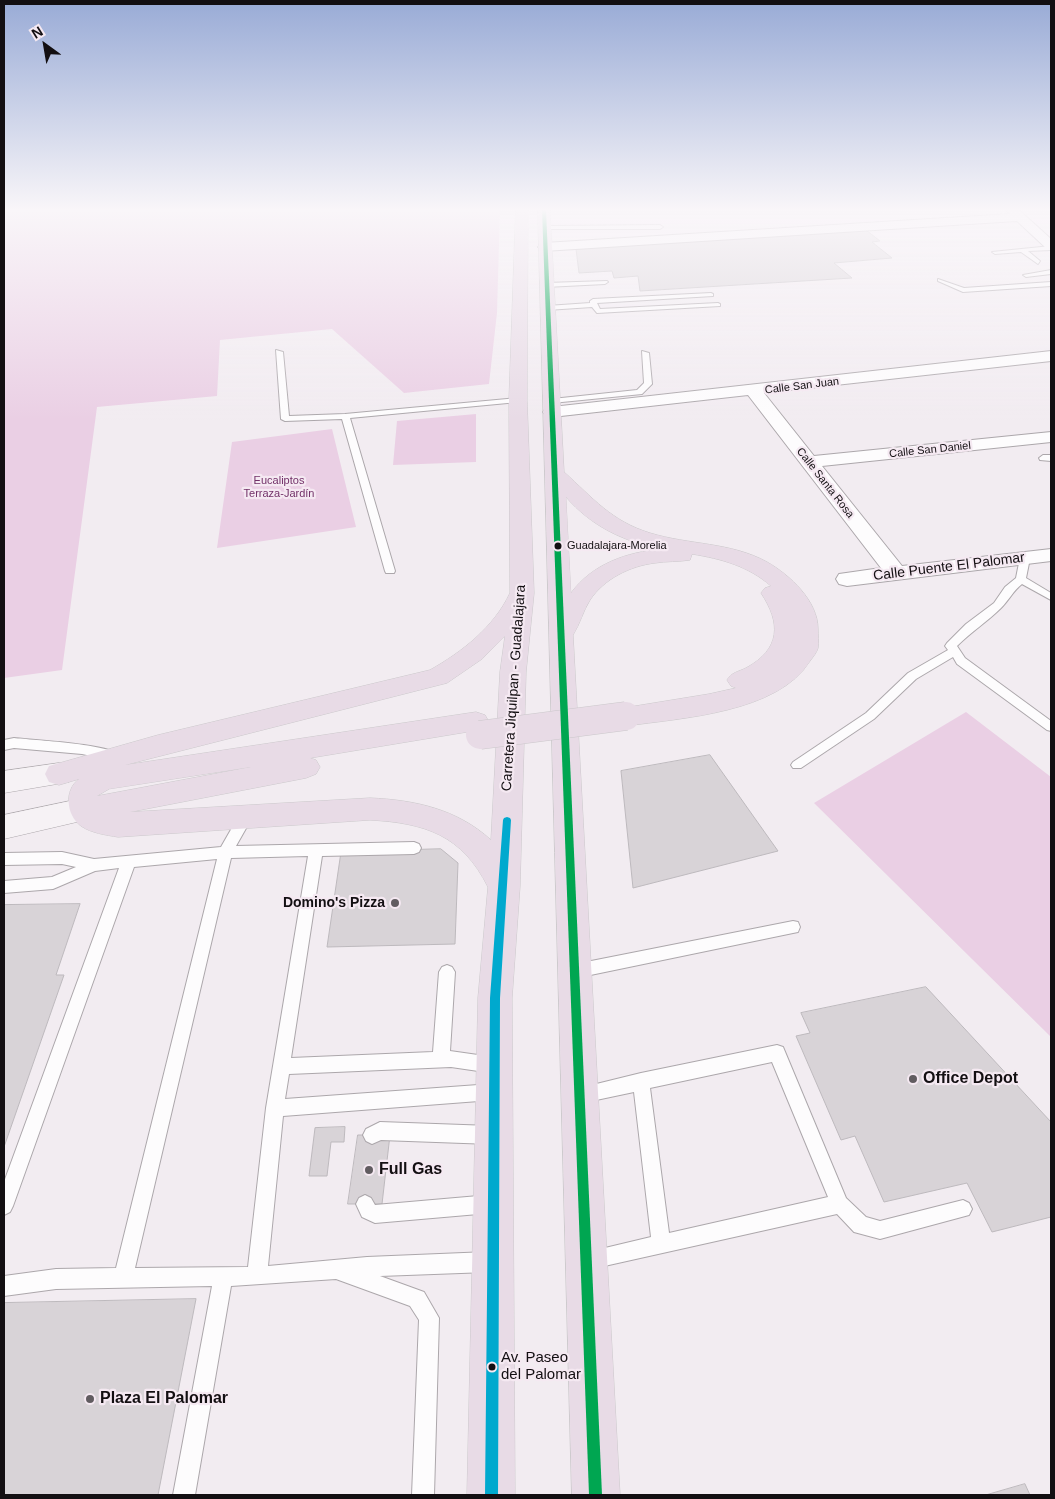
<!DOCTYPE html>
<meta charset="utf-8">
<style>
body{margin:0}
#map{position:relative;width:1055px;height:1499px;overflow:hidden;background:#f2ecf1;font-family:Arial,sans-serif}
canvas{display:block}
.frame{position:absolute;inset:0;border:5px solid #130f12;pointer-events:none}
.north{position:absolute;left:20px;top:20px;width:50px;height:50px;-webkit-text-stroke:4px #f5e9f2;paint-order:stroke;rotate:328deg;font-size:14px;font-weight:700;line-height:20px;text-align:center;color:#130f12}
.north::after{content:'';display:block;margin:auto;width:18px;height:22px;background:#130f12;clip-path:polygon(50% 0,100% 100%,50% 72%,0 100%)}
</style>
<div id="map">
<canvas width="1055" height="1499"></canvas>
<div class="frame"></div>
<div class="north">N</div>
</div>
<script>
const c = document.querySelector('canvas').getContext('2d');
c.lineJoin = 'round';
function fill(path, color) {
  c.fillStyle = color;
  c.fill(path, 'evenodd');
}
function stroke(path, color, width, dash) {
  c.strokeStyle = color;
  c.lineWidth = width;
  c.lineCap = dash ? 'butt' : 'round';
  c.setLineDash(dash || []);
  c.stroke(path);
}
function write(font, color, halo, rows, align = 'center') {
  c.font = font + ' Arial,sans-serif';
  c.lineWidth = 4.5;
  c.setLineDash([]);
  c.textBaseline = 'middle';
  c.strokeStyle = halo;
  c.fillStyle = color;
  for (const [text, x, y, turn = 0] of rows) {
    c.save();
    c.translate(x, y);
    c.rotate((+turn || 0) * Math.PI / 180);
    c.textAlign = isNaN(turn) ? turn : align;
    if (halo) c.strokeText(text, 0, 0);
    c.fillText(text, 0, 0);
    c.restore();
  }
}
const green = new Path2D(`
 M4,210H500L497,313L489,384L404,393L332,329L220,340L217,396L97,407L62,670L4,678Z
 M476,414V462L393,465L397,421Z
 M332,429L356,527L217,548L232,442Z
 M966,712L1051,777V1037L814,803Z`);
const building = new Path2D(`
 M866,230L880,241L872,242L892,258L834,263L852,278L640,291L638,276L614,278L612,271L579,273L576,249Z
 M710,755L778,851L633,888L621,771Z
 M441,849L458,863L455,944L327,947L341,852Z
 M80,904L56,975H64L4,1147V905Z
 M926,987L1051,1122V1217L992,1232L967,1183L884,1202L855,1136L841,1140L796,1036L810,1033L801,1013Z
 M345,1127L344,1142H331L327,1176H309L315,1128Z
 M358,1135H390L382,1204H348Z
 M196,1299L158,1495H4V1303Z
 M1025,1484L1030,1495H986Z`);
const lane = new Path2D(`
 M544,226L660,225L663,227L660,229H542Z
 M1051,246V250L1028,251L1040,261L1038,264L1021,252L995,254L992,252Z
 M1051,270V274L1026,277L1023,275Z
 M938,279L964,288L1051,282V286L963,292L938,281Z
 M607,281L608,282L605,284L546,287L543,285L546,283Z
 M711,293L713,294V296L597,303L600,309L718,303L720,304V306L597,313L592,307L547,310L544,308L547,306L590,303V301L593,299Z
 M276,350L283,352L289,416L345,414L518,398L522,400L518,402L350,418L395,571L394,573H386L385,571L342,419L285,421L281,419Z
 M642,351L649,353L652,384L642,394L552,403L548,401L552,399L637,390L644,383Z
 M1043,455H1051V461L1040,460L1039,458Z
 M1025,555L1030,558L1026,578L1051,593V600L1022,584C1013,591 1009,600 1001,608C988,621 971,632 957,646L965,658L1051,721V731L1047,730L957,664L953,657L916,679L874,719L801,768H793L791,765L793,762L866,713L908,673L948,650L945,646L947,643L966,624L994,603L1005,587L1016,578L1020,558Z
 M14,738C31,740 113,744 120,756L114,761L82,754L14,748L4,750V740Z
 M246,811L251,812L253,816L236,846L414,842L419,844L421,848L419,852L414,854L322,856L291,1058L433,1052L439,972L442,967L447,965L452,967L455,972L450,1051L492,1057L498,1059L500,1065L498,1071L492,1073L451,1067L289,1074L285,1099L492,1084L498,1086L500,1092L498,1098L492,1100L283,1116L268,1266L367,1257L488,1252L495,1255L498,1262L495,1269L488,1272L380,1276L424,1292L439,1318L434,1495H412L419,1320L410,1306L336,1279L231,1286L195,1495H173L212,1286L56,1289L4,1296V1276L56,1269L116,1268L217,859L134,867L13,1206L10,1212L4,1215V1182L119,868L95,871L53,889L4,893V881L52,877L76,867L62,864L4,865V853L62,852L94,859L221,847L241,812ZM308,856L266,1108L248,1267L135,1268L231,858Z
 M793,921L798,922L800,927L798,932L793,933L576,978L571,976L568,971L571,966L576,964Z
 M777,1045L783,1047L846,1198L866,1217L880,1221L963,1200L969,1203L972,1209L969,1215L880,1239L854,1232L837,1214L591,1269L584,1267L582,1260L584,1253L651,1237L634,1092L582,1103L576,1101L574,1095L576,1089L641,1073ZM772,1062L828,1197L669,1233L650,1088Z
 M380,1122L491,1126L497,1129L500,1135L497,1141L491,1144L381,1140L372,1144L366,1141L363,1135L366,1129Z
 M365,1195L371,1198L375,1205L490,1195L496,1198L499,1204L496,1210L490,1213L375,1223L362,1217L356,1204L359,1198Z`);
const street = new Path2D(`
 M1006,210H1019L1051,239V249L1046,248L1017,221L544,251L538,247L544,243L1010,214Z
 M1051,351V361L764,393L814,456L1051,432V442L822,466L902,566L1051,549V561L847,586L839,584L836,579L839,574L881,568L748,395L552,417L546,416L543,412L546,408L552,407Z`);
const secondary = new Path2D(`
 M59,763L69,766L73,774L69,782L4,793V771Z
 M84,798L94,802L99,810L94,818L4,839V815Z`);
const highway = new Path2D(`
 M516,210H528L527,400L534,593L526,672L520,886L512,998L515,1495H467L478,998L488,887C462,835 425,823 370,820L118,837C106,835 91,833 81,826C66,815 64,790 79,779L59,785L49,782L45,774L49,766L158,735L430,670C462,652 494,627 510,593L509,400ZM505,636L500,672L491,840C457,809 415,800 370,798L130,812L306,778L316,774L320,767L316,760L310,758L485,729L489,722L485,715L476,712L125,765L447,683L482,659ZM251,767L97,796L109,789Z
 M538,210H550L564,472C593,498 611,521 650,533C689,545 731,542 767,562C790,575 818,601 818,629C818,635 819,642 818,648C817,652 813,657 810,661C778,713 682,718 626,726L617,723L613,716L617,709L709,694L736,688L731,686L727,680C732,672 738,672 746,668C781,649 781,623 761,593L765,588L771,586C748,566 722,559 692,554L690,560C678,562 667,561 655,563C630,566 604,579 590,600C583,611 580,624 573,635L620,1495H572ZM566,497C591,526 624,542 662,549C627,552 592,564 571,593Z`);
const highwayBridge = new Path2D(`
 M480,735L626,716`);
const bus1 = new Path2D(`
 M542,210H546L602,1495H589Z`);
const bus2 = new Path2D(`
 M507,817L510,818L511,820L500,998L498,1495H485L490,998L503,820L504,818Z`);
const markers = [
 [558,546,4.5,"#130f12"],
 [395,903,5,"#615c60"],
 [913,1079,5,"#615c60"],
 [369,1170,5,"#615c60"],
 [492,1367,4.5,"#130f12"],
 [90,1399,5,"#615c60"]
];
const farStreetnames = [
 ["Calle San Juan",802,386,-7],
 ["Calle San Daniel",930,450,-6],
 ["Calle Santa Rosa",825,483,52]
];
const farParknames = [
 ["Eucaliptos",279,481],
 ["Terraza-Jardín",279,494]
];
const farBusnames = [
 ["Guadalajara-Morelia",567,546]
];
const streetNames = [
 ["Calle Puente El Palomar",949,567,-7],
 ["Carretera Jiquilpan - Guadalajara",514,688,-86]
];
const poiNames = [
 ["Domino's Pizza",385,903]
];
const nearBusnames = [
 ["Av. Paseo",501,1358],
 ["del Palomar",501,1375]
];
const nearPoinames = [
 ["Office Depot",923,1079],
 ["Full Gas",379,1170],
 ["Plaza El Palomar",100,1399]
];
fill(green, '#eacfe4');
fill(building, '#d8d3d7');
stroke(building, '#bdb9bd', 1);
stroke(lane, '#aca7ab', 2);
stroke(street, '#aca7ab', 2);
stroke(secondary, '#aca7ab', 1);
stroke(highway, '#cbc8cb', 1);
fill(lane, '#fdfcfd');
fill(street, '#fdfcfd');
fill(secondary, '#f6f2f5');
fill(highway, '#e8dbe6');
stroke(highwayBridge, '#cbc8cb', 29, []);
stroke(highwayBridge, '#e8dbe6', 28);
fill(bus1, '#00a651');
fill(bus2, '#00a9ce');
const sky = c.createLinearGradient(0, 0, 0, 420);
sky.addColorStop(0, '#99abd6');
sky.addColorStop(0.5, '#f9f6f9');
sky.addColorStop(1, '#f9f6f900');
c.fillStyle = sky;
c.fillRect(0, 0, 1055, 420);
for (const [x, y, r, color] of markers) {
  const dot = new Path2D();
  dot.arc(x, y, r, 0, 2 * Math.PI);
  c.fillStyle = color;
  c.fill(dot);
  stroke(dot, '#f5e9f2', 2);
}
write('11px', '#130f12', '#f5e9f2', farStreetnames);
write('11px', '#723168', '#f5e9f2', farParknames);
write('11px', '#130f12', '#f5e9f2', farBusnames, 'left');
write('14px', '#130f12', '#f5e9f2', streetNames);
write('bold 14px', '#130f12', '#f5e9f2', poiNames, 'right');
write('15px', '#130f12', '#f5e9f2', nearBusnames, 'left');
write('bold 16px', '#130f12', '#f5e9f2', nearPoinames, 'left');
</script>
